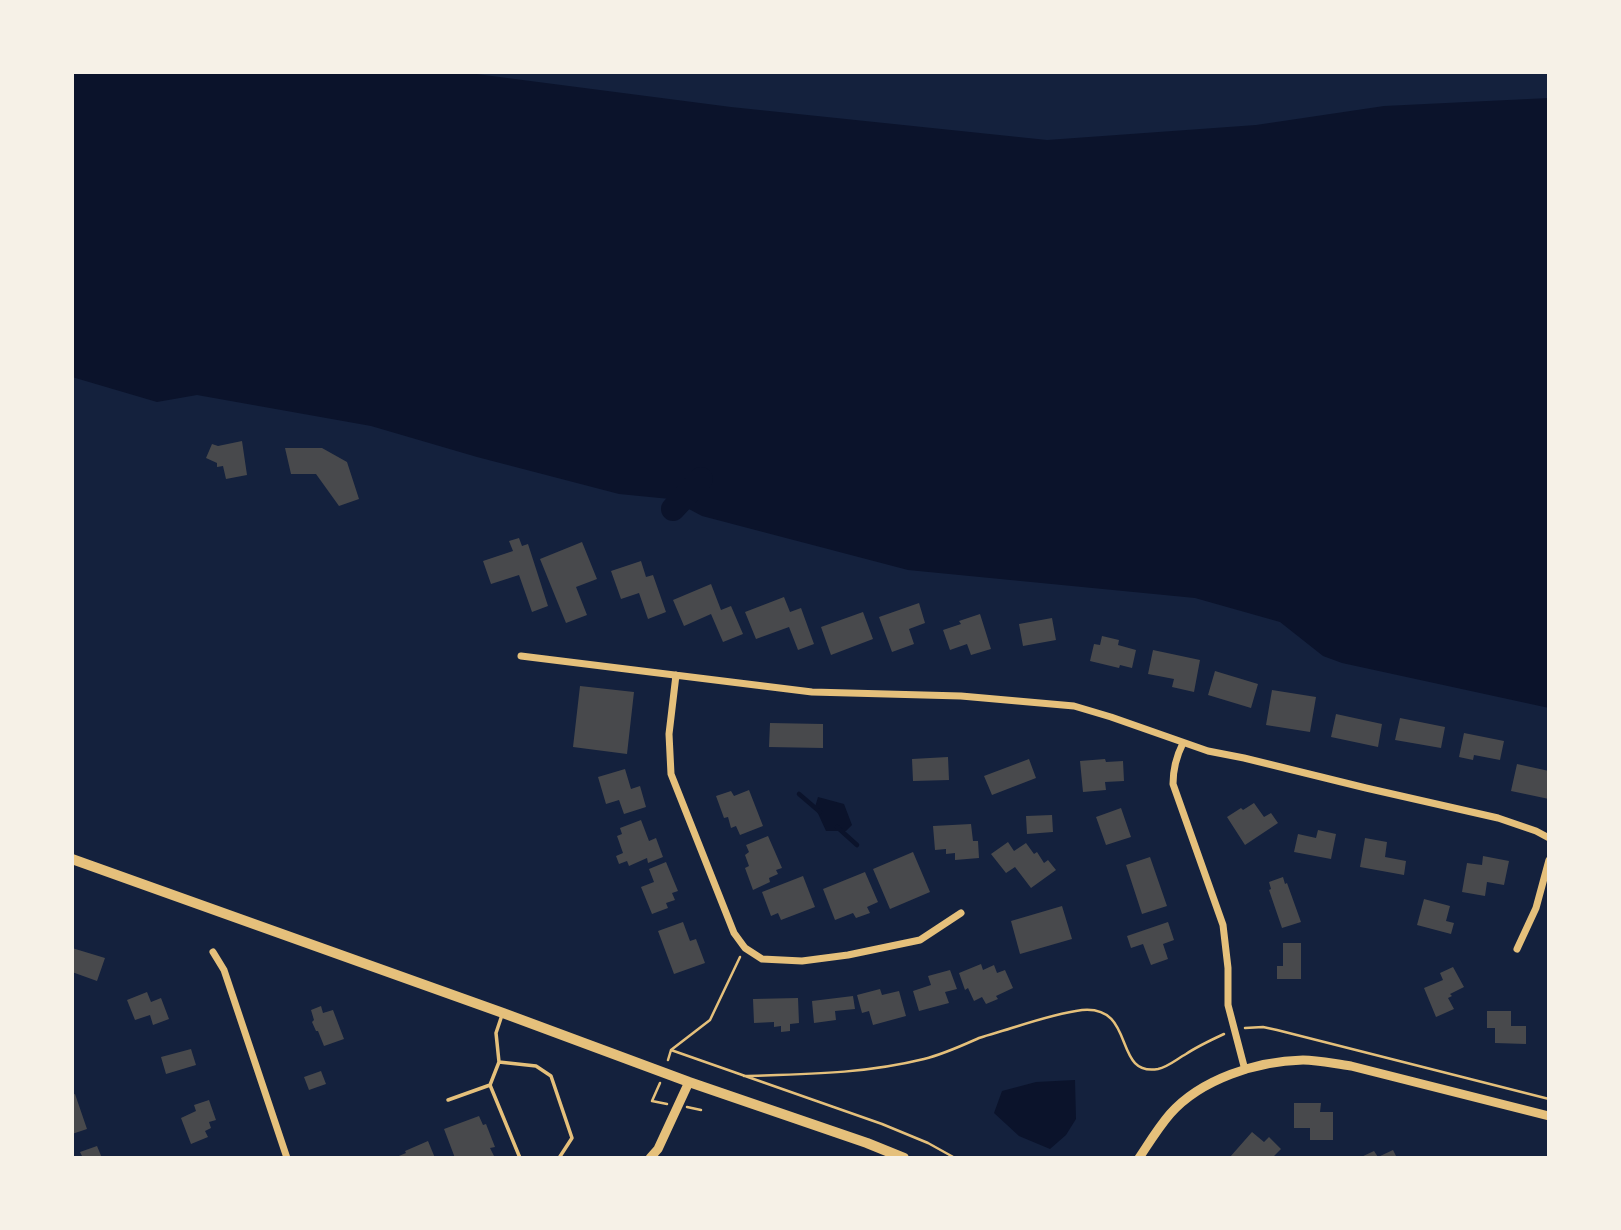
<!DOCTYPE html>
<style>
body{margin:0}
#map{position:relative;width:1621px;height:1230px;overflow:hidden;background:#14213d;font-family:Arial,sans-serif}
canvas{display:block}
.frame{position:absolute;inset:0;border:74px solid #f6f1e7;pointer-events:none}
</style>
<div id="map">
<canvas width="1621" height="1230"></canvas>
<div class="frame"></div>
</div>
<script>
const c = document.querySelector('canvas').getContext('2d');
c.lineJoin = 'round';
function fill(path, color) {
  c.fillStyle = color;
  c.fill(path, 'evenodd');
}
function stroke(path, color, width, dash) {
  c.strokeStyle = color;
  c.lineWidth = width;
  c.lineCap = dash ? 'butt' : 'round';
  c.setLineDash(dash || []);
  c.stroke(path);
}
const water = new Path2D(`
 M72,72H461L731,107L1047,140L1256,125L1384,106L1549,98V708L1342,663L1323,656L1280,622L1195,598L908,570L702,516L670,499L619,494L477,457L371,426L197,395L157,402L72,377Z
 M818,797L844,804L852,825L846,831H826L815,807Z
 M1075,1080L1076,1119L1066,1135L1050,1149L1019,1136L994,1113L1002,1091L1036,1082Z`);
const stream = new Path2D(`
 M799,794L820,812
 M837,827L857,845`);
const river = new Path2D(`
 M673,509L701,479`);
const building = new Path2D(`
 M242,441L247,475L226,479L223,466L217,467V463L206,458L212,444L218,446Z
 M285,448H322L347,462L359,499L339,506L316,474H291Z
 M519,538L522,546L528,544L548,606L532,612L519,575L491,584L483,561L513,551L509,541Z
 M582,542L597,579L576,587L587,615L566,623L540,559Z
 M641,561L646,577L653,575L666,612L648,619L639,593L621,599L611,571Z
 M711,584L721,610L731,606L743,634L723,642L711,614L684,626L673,600Z
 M784,597L790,612L801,608L814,644L798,650L789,627L756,639L745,612Z
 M919,603L925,623L909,629L914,644L892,652L879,617Z
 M863,612L873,639L831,655L821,627Z
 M980,614L991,649L971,655L967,644L950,650L943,630L961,624L959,621Z
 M1052,618L1056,640L1023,646L1019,624Z
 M1102,636L1119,640L1118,645L1136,650L1132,668L1120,665L1119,668L1090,661L1094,644L1100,645Z
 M1153,650L1200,660L1194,692L1172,687L1174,679L1148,674Z
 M1215,671L1258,684L1251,708L1208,695Z
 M580,686L634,692L627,754L573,747Z
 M1272,690L1316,697L1310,732L1266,725Z
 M1336,714L1382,724L1378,747L1331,737Z
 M1400,718L1445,727L1441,748L1395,740Z
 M770,723L823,724V748L769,747Z
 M1464,733L1504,741L1500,760L1474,755L1473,760L1459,757Z
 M948,757L949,780L913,781L912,759Z
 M1029,759L1036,778L992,795L984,776Z
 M1105,759L1106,762L1123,761L1124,781L1105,782L1106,790L1083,792L1080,761Z
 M1517,764L1549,771V799L1511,791Z
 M625,769L631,789L640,786L646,807L624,814L619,800L606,804L598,777Z
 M749,790L763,826L740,835L736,826L731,828L728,817L724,818L716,796L731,791L734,796Z
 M1254,803L1264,817L1271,813L1278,823L1245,845L1227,817L1241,808L1243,810Z
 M1121,808L1131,837L1106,845L1096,817Z
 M1052,815L1053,832L1027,834L1026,816Z
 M641,820L649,841L656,838L663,857L648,863L647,858L629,866L627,861L619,864L616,856L623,853L617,836L622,834L620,828Z
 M971,824L973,841H978L979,858L955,860V853L946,854V849L935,850L933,826Z
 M1318,830L1336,834L1331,859L1294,852L1298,834L1316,838Z
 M768,836L782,868L776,870L778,874L769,878L770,882L753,890L745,868L749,866L745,855L749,852L746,845Z
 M1365,838L1387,842L1385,857L1406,861L1404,875L1360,867Z
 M1008,842L1014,851L1026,843L1034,854L1037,852L1044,863L1048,860L1056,870L1031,888L1015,867L1006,873L991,854Z
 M913,852L930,892L890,909L873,869Z
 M1483,856L1509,861L1504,885L1487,882L1485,896L1462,892L1467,863L1482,865Z
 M1150,857L1167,906L1142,914L1126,865Z
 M666,862L678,891L672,893L675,900L666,903L668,908L652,914L641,887L654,882L649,869Z
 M865,872L878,902L867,907L870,913L856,918L853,913L835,920L823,889Z
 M803,876L815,907L781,920L778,913L771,916L762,892Z
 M1283,877L1285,884L1287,883L1301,922L1282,928L1269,890L1271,889L1269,882Z
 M1424,899L1450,906L1446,921L1454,923L1451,934L1417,925Z
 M1062,906L1072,939L1020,954L1011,921Z
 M683,922L690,941L696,939L705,963L674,974L658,931Z
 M1168,922L1174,940L1163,944L1168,959L1151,965L1143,944L1131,948L1127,936Z
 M1283,943H1301V979H1277V966H1283Z
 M72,948L105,958L97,981L72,972Z
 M981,964L983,970L994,965L997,973L1005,970L1013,988L996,996L998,999L986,1004L982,997L974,1001L968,988L965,990L959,973Z
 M1453,967L1464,987L1450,994L1452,996L1448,998L1454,1009L1436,1017L1424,988L1443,980L1440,973Z
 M950,970L957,989L945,992L949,1003L919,1011L913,991L931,985L928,976Z
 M880,989L882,995L899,991L906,1016L873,1025L869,1011L862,1013L857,995Z
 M147,992L151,1002L161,998L169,1019L153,1025L150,1015L135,1020L127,1000Z
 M853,996L855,1009L835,1011L836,1020L814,1023L812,1001Z
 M798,998L799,1023L790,1024V1031L781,1032V1026L774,1027V1022L754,1023L753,999Z
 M321,1006L323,1013L333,1010L344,1039L324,1046L318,1031H316L312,1022L314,1020L311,1010Z
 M1487,1011H1511V1026H1526V1044L1495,1043V1028H1487Z
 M191,1049L196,1065L166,1074L161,1057Z
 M321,1071L326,1084L309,1090L304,1077Z
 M75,1094L87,1129L72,1134V1095Z
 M209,1100L216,1120L209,1122L211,1128L205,1131L208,1137L191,1144L181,1118L196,1111L194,1105Z
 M1294,1103H1321L1320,1112H1333V1140H1310V1128H1294Z
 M479,1116L483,1125L486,1124L495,1147L490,1148L495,1158H455L444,1129Z
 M1252,1132L1264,1142L1269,1137L1281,1149L1272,1158H1231L1230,1157Z
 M428,1141L435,1158H394L406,1153L405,1151Z
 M97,1146L102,1158H83L80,1152Z
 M1393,1150L1397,1158H1359L1374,1151L1378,1157Z`);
const path = new Path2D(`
 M1245,1028L1263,1027L1277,1030L1549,1099
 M671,1050L882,1124L928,1143L955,1158
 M668,1060L671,1050L710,1020L740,957
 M744,1076C807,1074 863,1074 924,1059C944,1054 961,1046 979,1038C991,1034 1003,1031 1015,1027C1037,1020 1059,1013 1082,1010C1137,1005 1112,1077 1158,1069C1168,1067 1177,1059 1186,1054C1198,1046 1211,1040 1224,1034
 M660,1083L652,1101L667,1104
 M687,1107L701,1110`);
const service = new Path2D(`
 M502,1015L496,1033L499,1062L536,1066L551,1076L572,1138L559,1158
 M490,1085L520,1158
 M448,1100L490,1085L499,1062`);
const minor = new Path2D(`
 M521,656L812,692L961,696L1074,706L1111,717L1208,751L1244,758L1366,788L1498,818L1536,831L1549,838
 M676,675L669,734L671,774L734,933L745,948L762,959L802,961L848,955L920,940L961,913
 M1183,743C1176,757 1173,768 1173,784L1223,925L1228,968V1005L1245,1070
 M1517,949L1536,908L1549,860
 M213,952L224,970L287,1158`);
const tertiary = new Path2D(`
 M650,1158L658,1149L689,1082
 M1139,1158C1149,1143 1158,1128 1170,1114C1201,1079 1257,1061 1303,1060C1319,1060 1335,1064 1351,1066L1549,1116`);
const secondary = new Path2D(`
 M72,859L503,1013L689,1082L867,1143L904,1158`);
fill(water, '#0b132b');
stroke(stream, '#0b132b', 4.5);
stroke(river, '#0b132b', 24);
fill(building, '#48494c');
stroke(path, '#e5c07b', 2.5);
stroke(service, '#e5c07b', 3.5);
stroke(minor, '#e5c07b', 7);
stroke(tertiary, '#e5c07b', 9);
stroke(secondary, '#e5c07b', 10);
</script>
